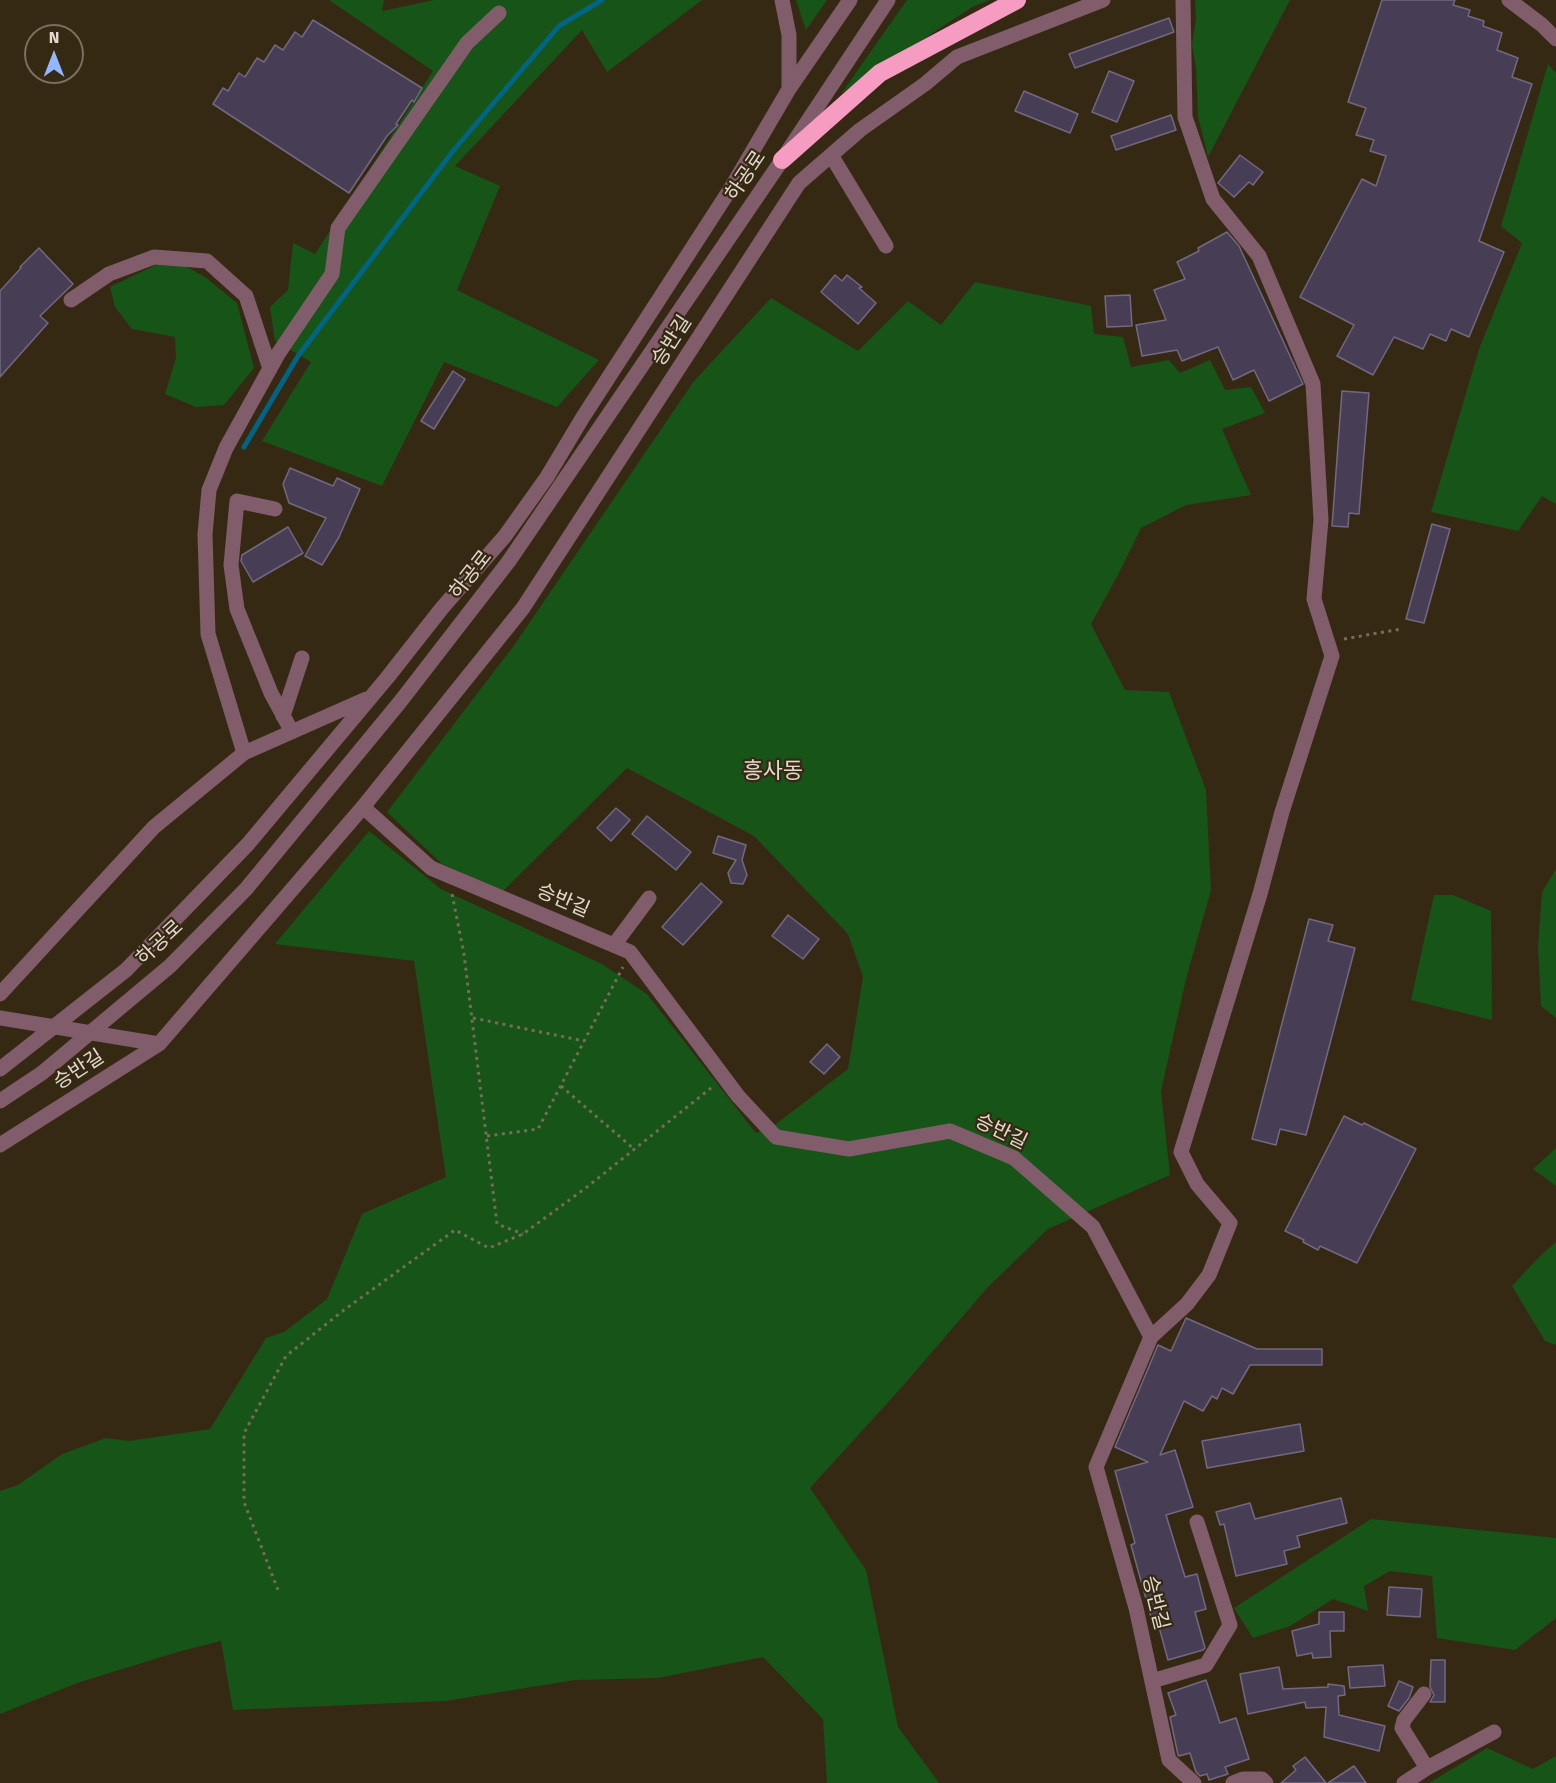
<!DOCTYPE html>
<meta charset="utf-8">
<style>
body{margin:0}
#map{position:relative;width:1556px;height:1783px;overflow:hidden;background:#362913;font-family:"Fira Sans",sans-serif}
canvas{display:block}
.north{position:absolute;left:24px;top:24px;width:60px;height:60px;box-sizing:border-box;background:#362913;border:2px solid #7b6f5d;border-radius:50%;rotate:0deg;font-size:16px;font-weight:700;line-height:24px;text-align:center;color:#e2d9cc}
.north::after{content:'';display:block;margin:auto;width:21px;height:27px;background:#92b7fd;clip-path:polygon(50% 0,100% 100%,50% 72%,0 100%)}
</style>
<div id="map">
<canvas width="1556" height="1783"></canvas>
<div class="north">N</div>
</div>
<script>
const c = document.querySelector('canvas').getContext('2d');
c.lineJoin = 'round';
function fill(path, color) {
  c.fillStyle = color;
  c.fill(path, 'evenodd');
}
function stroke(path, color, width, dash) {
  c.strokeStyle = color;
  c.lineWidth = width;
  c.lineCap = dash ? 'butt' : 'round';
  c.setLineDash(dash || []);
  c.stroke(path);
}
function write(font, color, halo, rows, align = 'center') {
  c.font = font + ' "Fira Sans","Noto Sans KR",sans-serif';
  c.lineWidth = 4.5;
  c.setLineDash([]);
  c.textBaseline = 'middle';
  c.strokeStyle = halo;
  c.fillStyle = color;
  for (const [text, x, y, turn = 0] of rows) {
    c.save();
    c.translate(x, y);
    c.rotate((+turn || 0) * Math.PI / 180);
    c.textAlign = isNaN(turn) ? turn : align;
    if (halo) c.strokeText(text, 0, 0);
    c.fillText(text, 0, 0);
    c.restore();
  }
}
const green = new Path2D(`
 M329,0H384L382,11L434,0H702L607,72L582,30L455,166L500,186L457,290L599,360L557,407L444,362L382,486L262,441L311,362L275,341L270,307L288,290L293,243L315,254L433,71Z
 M796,0H827L806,30Z
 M907,0H990L972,7L841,94Z
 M1195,0H1290L1208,157L1198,117L1196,68L1192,45L1196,19Z
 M1548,64L1556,73V504L1542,496L1518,531L1431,512L1479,349L1522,243L1501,226Z
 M170,258L205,277L237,303L254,368L224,405L196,407L165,394L176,358L175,337L132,329L115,307L110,287Z
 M975,282L1091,306L1094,334L1123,337L1131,367L1169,360L1180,373L1210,360L1225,390L1251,387L1265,413L1222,429L1251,495L1186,505L1141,528L1118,575L1091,624L1125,690L1169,692L1206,790L1211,890L1186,979L1161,1091L1170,1175L1048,1229L988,1287L901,1388L810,1488L866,1570L898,1727L939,1783H827L823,1719L763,1657L658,1678L575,1680L445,1701L233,1710L221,1641L181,1651L80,1682L0,1714V1491L18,1485L62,1454L106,1438L129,1441L210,1429L266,1338L284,1332L327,1299L362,1214L446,1177L414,961L275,944L369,831L441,889L602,964L647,994L756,1133L776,1124L848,1069L863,977L848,934L754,836L627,768L503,891L442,864L387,812L515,644L694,381L771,298L858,351L908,301L941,325Z
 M1556,869V1018L1541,1006L1538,946L1542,892Z
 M1434,895H1453L1491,911L1492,1020L1411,1000Z
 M1556,1148V1186L1533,1169Z
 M1556,1242V1345L1545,1341L1512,1286L1540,1256Z
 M1371,1519L1556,1538V1618L1515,1650L1437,1638L1432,1576L1390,1571L1364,1586L1368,1611L1333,1599L1290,1626L1253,1638L1234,1608Z
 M1487,1748L1533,1769L1556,1756V1783H1429Z`);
const stream = new Path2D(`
 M244,447L298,356L453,151L559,26L602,0`);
const building = new Path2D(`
 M1382,0H1455L1453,5L1470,10L1468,16L1484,21L1483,26L1502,33L1497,50L1518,58L1512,77L1532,84L1479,241L1504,252L1469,337L1451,329L1446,341L1430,334L1423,349L1394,337L1373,375L1337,356L1354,325L1300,297L1362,179L1376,186L1386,156L1370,151L1374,140L1356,135L1366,108L1348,102Z
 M1169,18L1174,32L1075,68L1069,54Z
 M313,20L422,88L414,102L412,100L396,124L398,125L387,136L349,193L213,104L223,88L228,91L239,73L245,77L257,58L264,62L275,45L283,50L295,32L302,37Z
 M1109,71L1134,81L1117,122L1092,112Z
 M1024,91L1078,114L1070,133L1015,111Z
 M1171,115L1176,130L1116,150L1111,136Z
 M1240,155L1263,172L1253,185L1249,182L1234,197L1218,183Z
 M1227,232L1239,246L1303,384L1269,401L1254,370L1233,380L1218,347L1182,361L1177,350L1142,356L1136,325L1166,320L1154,290L1185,279L1177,262L1199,251L1198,248Z
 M39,248L73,284L40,316L48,323L0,377V291L21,268L20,267Z
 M835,275L842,281L847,275L862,287L859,288L876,303L858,324L821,292Z
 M1130,295L1132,326L1107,327L1105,296Z
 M453,371L465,379L434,429L421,421Z
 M1342,391L1369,393L1359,514L1349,513L1348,527L1332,526Z
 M290,468L333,486L337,478L360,489L339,537L322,565L305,556L326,518L289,503L283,484Z
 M1432,524L1450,529L1424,623L1406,619Z
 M288,527L303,553L253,582L241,561L242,555Z
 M616,808L630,820L611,841L597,828Z
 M647,816L691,852L676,870L632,834Z
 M718,836L746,845L742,860L747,875L743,884L731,883L728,873L736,860L713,853Z
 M701,883L722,902L683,945L662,927Z
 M788,915L819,939L803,959L772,936Z
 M1309,919L1333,925L1328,941L1355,948L1306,1135L1280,1129L1276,1145L1252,1139Z
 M827,1044L840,1057L824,1074L810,1062Z
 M1344,1116L1362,1125L1364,1123L1416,1149L1357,1263L1320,1246L1318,1250L1303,1242L1304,1240L1285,1231Z
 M1186,1318L1257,1349H1322V1365H1250L1233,1394L1222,1388L1217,1399L1212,1396L1203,1411L1184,1401L1160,1455L1175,1450L1193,1507L1166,1515L1185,1577L1197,1574L1206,1609L1195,1612L1205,1648L1203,1650L1168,1660L1156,1616L1151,1617L1131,1545L1135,1543L1115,1471L1148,1462L1115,1447L1158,1345L1171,1351Z
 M1300,1424L1304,1451L1207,1468L1202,1441Z
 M1341,1498L1347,1523L1297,1536L1300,1547L1284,1551L1287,1564L1236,1576L1224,1524L1220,1525L1216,1512L1250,1503L1255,1519Z
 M1389,1587L1422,1589L1420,1617L1387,1615Z
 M1319,1612H1344V1631H1330L1331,1657L1313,1658L1312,1653L1297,1656L1292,1631L1319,1624Z
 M1431,1660H1445V1702H1430L1434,1695L1430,1687Z
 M1383,1665L1385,1686L1350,1688L1348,1667Z
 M1279,1667L1283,1689L1328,1687V1684L1344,1686L1345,1695L1338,1696L1339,1715L1385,1726L1379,1751L1324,1737L1326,1707L1306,1708L1305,1702L1248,1714L1240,1674Z
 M1206,1680L1220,1723L1236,1718L1249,1759L1225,1767L1228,1774L1209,1780L1207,1774L1200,1776L1196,1772L1190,1753L1179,1756L1178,1755L1170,1717L1176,1715L1168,1693Z
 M1399,1681L1413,1687L1409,1698L1399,1711L1388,1706Z
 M1305,1757L1326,1783H1281L1296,1770L1293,1766Z
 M1354,1766L1366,1783H1328Z`);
const path = new Path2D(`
 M1344,639L1401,629
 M452,894L464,954L497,1224L523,1234
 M473,1018L584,1041
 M561,1086L634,1149
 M487,1136L538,1129L623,967
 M278,1590L244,1502V1433L286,1356L344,1310L455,1230L489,1248L523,1234L587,1187L711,1088`);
const minor = new Path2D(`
 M782,0L789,35V89
 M1509,0L1542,25L1556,39
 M831,155L886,246
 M71,300L109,274L154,257L207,261L246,296L270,369
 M275,509L237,501L231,565L237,609L271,693L292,732
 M283,716L302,658
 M244,753L208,634L205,534L209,490L226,448L278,354L332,274L338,228L467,43L499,13
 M363,807L431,868L630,952L738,1096L776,1137L849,1149L950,1131L1014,1158L1093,1227L1151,1337L1096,1467L1136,1608L1169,1760L1194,1783
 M614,945L649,898
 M0,994L154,827L244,753L366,699
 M0,1018L159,1044
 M0,1069L126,970L248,844L387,678L442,608L505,536L547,477L583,417L731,188L789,89L850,0
 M0,1101L42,1073L170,966L246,889L400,702L509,561L782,160L888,0
 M0,1145L159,1044L363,807L523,608L799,183L860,130L925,84L957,57L1103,0
 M1151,1337L1187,1304L1209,1275L1230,1223L1197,1184L1181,1152L1260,894L1282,812L1332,656L1314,599L1321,520L1313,384L1259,256L1213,199L1185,117L1183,0
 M1152,1681L1206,1665L1230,1625L1197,1522
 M1424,1694L1404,1720L1402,1728L1427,1768
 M1233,1783L1243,1779H1262L1266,1783
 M1404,1783L1427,1768L1494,1732`);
const highway = new Path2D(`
 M782,160L880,73L1017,0`);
const streetNames = [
 ["하공로",746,176,-56],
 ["승반길",672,341,-57],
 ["하공로",471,575,-52],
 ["승반길",563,901,23],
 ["하공로",160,943,-43],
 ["승반길",79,1070,-33],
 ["승반길",1001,1132,26],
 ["승반길",1155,1603,76]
];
const quarterNames = [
 ["흥사동",773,772]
];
fill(green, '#175417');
stroke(stream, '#006484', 5);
fill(building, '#473e55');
stroke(building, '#726881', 1.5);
stroke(path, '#776c59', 3, [3, 4.5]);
stroke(minor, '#815c6b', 15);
stroke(highway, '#f69cc2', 18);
write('20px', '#e2d9cc', '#362913', streetNames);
write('22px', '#e2d9cc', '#362913', quarterNames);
</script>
